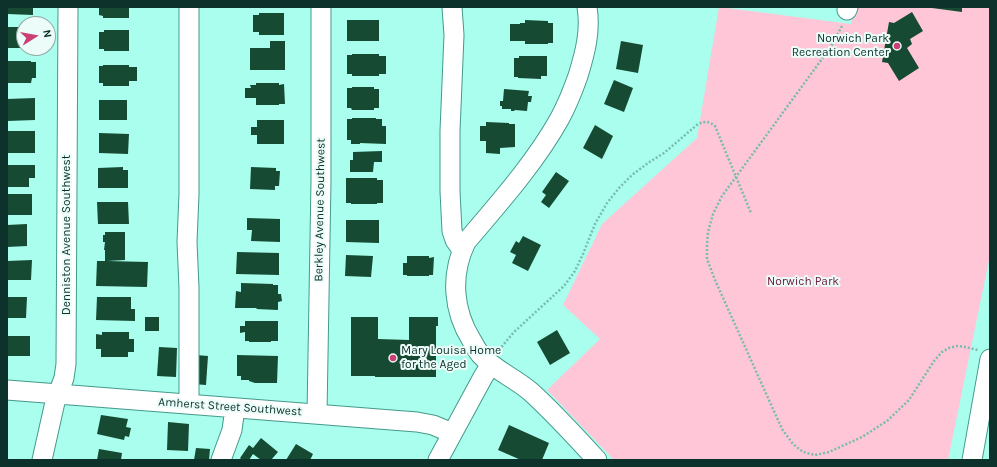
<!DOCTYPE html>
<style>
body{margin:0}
#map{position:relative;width:997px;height:467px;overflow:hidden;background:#a9feed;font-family:Karla,sans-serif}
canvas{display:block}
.frame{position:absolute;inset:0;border:8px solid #0d322c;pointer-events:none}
.north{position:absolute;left:16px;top:16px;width:40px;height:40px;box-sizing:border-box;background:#ecfcf8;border:1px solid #93aba6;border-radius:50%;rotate:79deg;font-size:11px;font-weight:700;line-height:16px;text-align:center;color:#0d322c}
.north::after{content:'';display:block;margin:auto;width:14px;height:18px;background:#ca3f76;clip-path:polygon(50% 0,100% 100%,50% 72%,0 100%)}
</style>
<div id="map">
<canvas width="997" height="467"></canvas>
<div class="frame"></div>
<div class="north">N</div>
</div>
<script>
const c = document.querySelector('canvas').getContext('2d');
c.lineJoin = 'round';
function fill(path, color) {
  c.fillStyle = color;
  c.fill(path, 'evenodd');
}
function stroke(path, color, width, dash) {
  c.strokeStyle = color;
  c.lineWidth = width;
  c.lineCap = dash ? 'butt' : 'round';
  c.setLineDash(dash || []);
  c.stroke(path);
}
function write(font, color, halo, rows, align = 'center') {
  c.font = font + ' Karla,sans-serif';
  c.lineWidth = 4;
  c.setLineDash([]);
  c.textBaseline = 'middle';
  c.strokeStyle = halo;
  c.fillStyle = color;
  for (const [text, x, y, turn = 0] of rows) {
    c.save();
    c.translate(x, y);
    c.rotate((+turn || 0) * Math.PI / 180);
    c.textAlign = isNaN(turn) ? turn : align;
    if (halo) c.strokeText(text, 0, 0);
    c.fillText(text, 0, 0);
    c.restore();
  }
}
const green = new Path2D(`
 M719,7L851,24L855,7H990V255L948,460H614L547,390L600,339L563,305L602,224L697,138Z`);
const building = new Path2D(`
 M7,7H33V15L7,14Z
 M99,7H129V18H103V16L99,15Z
 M933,7H962V12L932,8Z
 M912,12L923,31L910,39L912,44L907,48L919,68L899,81L888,63L882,62L889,22L894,23Z
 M259,13H284V35H259V32H253V15H259Z
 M347,20H379V41H347Z
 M525,20L548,21V23H553V43H548V44H525V41H510V24H520V23H525Z
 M8,27H24V48H8Z
 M104,30H129V51H104V49H99V32H104Z
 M270,41H285V70H250V48H270Z
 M621,41L643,45L638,73L616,69Z
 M352,54H379V56H386V74H379V76H352V74H347V55H352Z
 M519,56H547V76H541V79L518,78V77H514V58H519Z
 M7,61H31V62H36V78H32L31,83H7Z
 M103,65H129V67H137V81H129V86H103V83H99V66H103Z
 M614,80L633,88L624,112L604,104Z
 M256,83H279V85L284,84L285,104H279V105H256V98H245V88H251L250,85H256Z
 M352,87H374V89H379V108H374V110H352L351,108H347V88H352Z
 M504,89L529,91L528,96H532L531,102H528L527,111L515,110L514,111H511V109H502V106H500V101H503Z
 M35,98V120L7,121V99Z
 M99,100H127V120H99Z
 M352,118H376V119H382V126H386V144L360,143V144H351V140H347V119H352Z
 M257,120H284V144H257V135H251V127H257Z
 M486,122L509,123V124H515V147L500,148V154L486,153V141H480V126H486Z
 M595,125L613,136L602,159L583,148Z
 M7,131H35V153H7Z
 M99,133L129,134L128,154L99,153Z
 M382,151V162H374L373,172H350V160H353V152Z
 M7,165H35V178H29V187H7Z
 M123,167V170H128V188H98V168Z
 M251,167L276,168V171H280L279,186H275V190L250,189Z
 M556,172L569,181L549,208L541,202L546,195L542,192Z
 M346,178H377V180H383V203H377V204H351V203H346Z
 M7,194H32V215H7Z
 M97,202H128L129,224H98Z
 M247,218L280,219V242L251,241L252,230H247Z
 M346,220H379V243L346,242Z
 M27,224V246L7,247V225Z
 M105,232H125V260L107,261L148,262L147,287L96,286L97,261H105V250H104L105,242H103V235H105Z
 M523,236L541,245L528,271L512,263L516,255L510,252L516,241L519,243Z
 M237,252L279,253V275L236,274Z
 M346,255L373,256L371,277L345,276Z
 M407,256H429V258L434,257L433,275H429V276H407V275H403V263H407Z
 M32,260L31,280H7V261Z
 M241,283L273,284V285H278V294H281L282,301L278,302V310L256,309L257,308H235L236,291L241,292Z
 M7,297H27L26,318H7Z
 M97,297H131V309H135V321L96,320Z
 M145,317H159V331H145Z
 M351,317H378V339L409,340V317H438V326H436V377H375V376H351Z
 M245,321H278V341H271V342H249V341H245V332L240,333V326H245Z
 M557,330L570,353L550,365L537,342Z
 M102,332H129V339H134V352H128V357H101V349H96V334L102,335Z
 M7,336H30V356H7Z
 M159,347L177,348L176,377L157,376Z
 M196,355L208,356L206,385L193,384Z
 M237,355L278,356L277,383H255L249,381V380H241V376H237Z
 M101,415L128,419L126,427L131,428L129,437L125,436L124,440L97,434Z
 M168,422L189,424L188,451L167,450Z
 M509,425L549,443L542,460H521L498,450Z
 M261,438L278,452L271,460H261L253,454L249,460H242L240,458L249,445L253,448Z
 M296,444L313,454L310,460H286Z
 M196,448L210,449L209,460H194Z
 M99,449L122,453L121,460H97Z`);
const path = new Path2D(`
 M842,26L830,48L722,196L713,214L708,232L707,245V259L715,280L782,429L793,444L803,452L815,455L829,452L862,437L887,421L909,400L934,361L942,352L949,348L957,346L965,347L978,350
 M499,350L514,332L564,286L575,271L583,254L595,224L607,203L619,188L632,175L648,163L664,153L698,124C705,121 709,121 715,126L751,213`);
const minor = new Path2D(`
 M452,7L454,35L450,131V191L452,231L455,240L462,250
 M587,7C591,31 585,53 578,76C573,90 567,105 560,118C535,163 499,203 466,242C450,275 453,311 472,341C474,345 477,350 480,354C494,370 515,378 531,392C554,413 576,437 597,460
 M847,10L848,7
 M7,390L417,422L433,425L452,433
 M189,404V288L187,242L189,194V7
 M317,414L321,181V7
 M42,460L55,402L64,378L66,364L68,7
 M221,460L232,430L235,408
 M438,460L483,377L491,364
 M972,460L990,359`);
const markers = [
 [897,46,4,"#ca3f76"],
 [393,358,4,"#ca3f76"]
];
const poiNames = [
 ["Norwich Park",889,39],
 ["Recreation Center",889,53],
 ["Mary Louisa Home",401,351,"left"],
 ["for the Aged",401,365,"left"]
];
const streetNames = [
 ["Berkley Avenue Southwest",320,210,-89],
 ["Denniston Avenue Southwest",67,235,-90],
 ["Amherst Street Southwest",230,407,4]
];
const parkNames = [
 ["Norwich Park",803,282]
];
fill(green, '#fec6d6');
fill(building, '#164a32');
stroke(minor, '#449a8b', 21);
stroke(path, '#77bcaf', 2.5, [2, 2]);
stroke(minor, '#fff', 19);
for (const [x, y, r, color] of markers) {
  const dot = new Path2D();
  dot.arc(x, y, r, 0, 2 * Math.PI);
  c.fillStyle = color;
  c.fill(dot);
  stroke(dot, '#ecfcf8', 1.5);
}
write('12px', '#0d322c', '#ecfcf8', poiNames, 'right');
write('12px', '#0d322c', '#ecfcf8', streetNames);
write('12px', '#6b193b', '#ecfcf8', parkNames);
</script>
